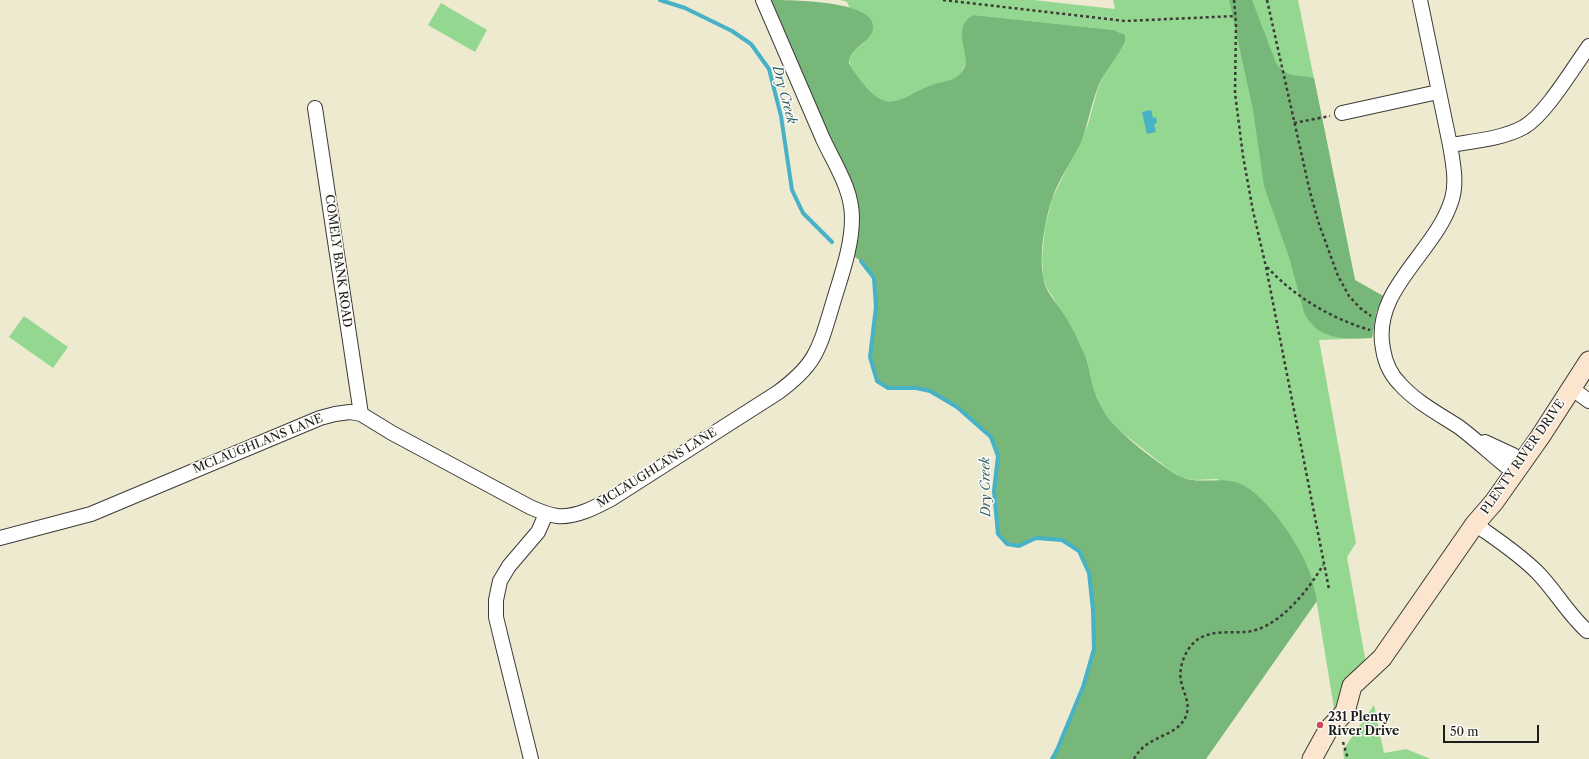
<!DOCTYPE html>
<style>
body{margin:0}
#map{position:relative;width:1589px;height:759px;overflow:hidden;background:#eeead0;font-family:"Libre Caslon Text",serif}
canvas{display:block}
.scale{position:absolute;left:1443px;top:725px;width:96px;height:18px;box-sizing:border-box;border:2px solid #1c1c1c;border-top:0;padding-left:5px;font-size:12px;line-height:14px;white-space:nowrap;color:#1c1c1c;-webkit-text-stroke:3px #fdfcf7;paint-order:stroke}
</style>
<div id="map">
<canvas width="1589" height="759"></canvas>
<div class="scale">50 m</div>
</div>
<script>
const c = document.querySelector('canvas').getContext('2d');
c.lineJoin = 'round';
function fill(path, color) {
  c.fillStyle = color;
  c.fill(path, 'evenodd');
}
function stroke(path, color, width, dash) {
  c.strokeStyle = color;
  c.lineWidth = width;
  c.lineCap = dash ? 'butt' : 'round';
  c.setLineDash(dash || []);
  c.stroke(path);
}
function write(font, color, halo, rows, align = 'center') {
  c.font = font + ' "Libre Caslon Text",serif';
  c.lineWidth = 3;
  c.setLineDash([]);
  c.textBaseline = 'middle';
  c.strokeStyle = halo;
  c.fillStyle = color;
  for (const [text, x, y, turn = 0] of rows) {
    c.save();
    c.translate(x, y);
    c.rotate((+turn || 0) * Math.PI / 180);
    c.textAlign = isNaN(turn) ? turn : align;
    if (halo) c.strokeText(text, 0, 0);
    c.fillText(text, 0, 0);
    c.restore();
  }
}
const green = new Path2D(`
 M840,0H1033L1115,9L1113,0H1298L1355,280L1383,296L1376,313L1372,338L1319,340L1356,543L1347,557L1367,669L1339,709L1334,708L1314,586L1309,570L1295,543L1263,501L1217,479L1195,480L1182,478L1167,468L1120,431L1104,413L1095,394L1087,360L1078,340L1064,315L1047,288L1043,278L1042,257L1045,227L1052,199L1080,142L1088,124L1098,88L1106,70L1123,46L1121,33L1114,30L974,15L966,57V64L959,76L952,79L930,86L900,100L893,102L880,100L872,94L851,68L849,58L854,50L864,43L847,2Z
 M441,3L487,30L475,52L428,25Z
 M24,316L68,347L53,368L9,337Z
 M1374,705L1384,753L1406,749L1431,759H1344L1343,750Z`);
const forest = new Path2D(`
 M768,0C790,0 878,0 873,29C870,44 849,47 849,63C852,70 858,76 863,83C889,117 902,96 932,85C948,79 959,82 966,64C966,47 953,25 974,15L1114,30L1125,35V42C1117,58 1105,70 1098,87C1091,105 1088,124 1081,142C1072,161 1059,179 1052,199C1045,220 1039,254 1043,276C1044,290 1056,302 1063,313C1072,326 1078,340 1085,355C1090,368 1091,382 1096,396C1099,402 1102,409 1106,415C1121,435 1157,463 1179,476C1196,485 1217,477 1235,482C1263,489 1299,544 1309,570C1313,580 1315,591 1317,601L1206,759H1052L1057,750L1083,687L1094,649L1093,610L1089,573L1079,551L1062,540L1036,538L1019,546L1007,544L998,534L994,491L998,456L991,437L957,407L930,391L916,388H888L877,381L870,357L876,307L874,278L861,261L852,255L857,226Z
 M1229,0H1252L1276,63C1288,79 1297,74 1314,78L1355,280L1383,296L1376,313L1372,338C1345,339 1317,341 1304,312L1289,257L1264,186L1253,110Z`);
const water = new Path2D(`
 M1151,110L1153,118L1156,117L1157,123L1154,124L1156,132L1147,134L1142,112Z`);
const stream = new Path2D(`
 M660,0L685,8L732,31L751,44L769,69L781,116L792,190L803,213L832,242
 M861,261L874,278L876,307L870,357L877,381L888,388H916L930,391L957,407L991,437L998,456L994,491L998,534L1007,544L1019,546L1036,538L1062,540L1079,551L1089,573L1093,610L1094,649L1083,687L1057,750L1052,759`);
const path = new Path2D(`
 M943,0L1125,21L1236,16
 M1234,0L1236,23L1235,93L1243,156L1253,211L1266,267L1329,589
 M1267,0L1310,192L1319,224L1338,276L1349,296L1360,308L1371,316
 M1294,123L1330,116
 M1267,267C1295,297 1330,318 1370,330
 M1343,742L1348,759
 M1134,759C1147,734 1177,738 1186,716C1191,702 1183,693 1181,681C1178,667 1186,648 1197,640C1210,630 1229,633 1245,632C1277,630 1308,591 1323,565`);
const street = new Path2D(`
 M1420,0L1450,145C1453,163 1457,182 1452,199C1436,253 1371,289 1383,349C1385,362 1391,375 1400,384C1416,402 1439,414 1459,427C1475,439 1490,453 1506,466
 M315,108L361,414
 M1342,113L1438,92
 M1450,145C1474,141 1502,139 1524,127C1546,114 1573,68 1589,46
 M1571,388L1589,401
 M1485,442L1513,455
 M1475,524C1496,539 1518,553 1537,572C1555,590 1567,613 1587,631
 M0,538L91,514L320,418L335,414L350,412L361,414L392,433L530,507C539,511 548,515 557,516C575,518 596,507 611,499L777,393C817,364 819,349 833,303C841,276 852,247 852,218C852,189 835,165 823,139C803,93 783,46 763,0
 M531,759L502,642L496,617V600L500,581L509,566L538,532L546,514`);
const secondary = new Path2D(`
 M1312,759L1328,730L1345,712L1352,686L1382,658L1475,524L1494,502L1540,437L1589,361`);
const markers = [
 [1320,725,4,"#d1495b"]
];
const streetNames = [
 ["COMELY BANK ROAD",338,261,82],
 ["MCLAUGHLANS LANE",258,444,-22],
 ["PLENTY RIVER DRIVE",1523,457,-55],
 ["MCLAUGHLANS LANE",657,468,-32]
];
const poiNames = [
 ["231 Plenty",1328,718],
 ["River Drive",1328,732]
];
const waterNames = [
 ["Dry Creek",784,95,75],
 ["Dry Creek",986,487,-91]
];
fill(green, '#94d790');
fill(forest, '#77b87a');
fill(water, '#47b1c6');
stroke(stream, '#47b1c6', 4);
stroke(street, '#3c3b37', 16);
stroke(secondary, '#3c3b37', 21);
stroke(path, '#3c3b37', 2.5, [3, 3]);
stroke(street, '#fff', 14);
stroke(secondary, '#fbe5cf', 19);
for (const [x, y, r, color] of markers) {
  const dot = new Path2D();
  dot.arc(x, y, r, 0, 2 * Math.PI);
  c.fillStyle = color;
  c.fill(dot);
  stroke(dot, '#fdfcf7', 1.5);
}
write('12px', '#1c1c1c', '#fdfcf7', streetNames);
write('bold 12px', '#1c1c1c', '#fdfcf7', poiNames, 'left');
write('italic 13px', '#2f5f68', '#fdfcf7', waterNames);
</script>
